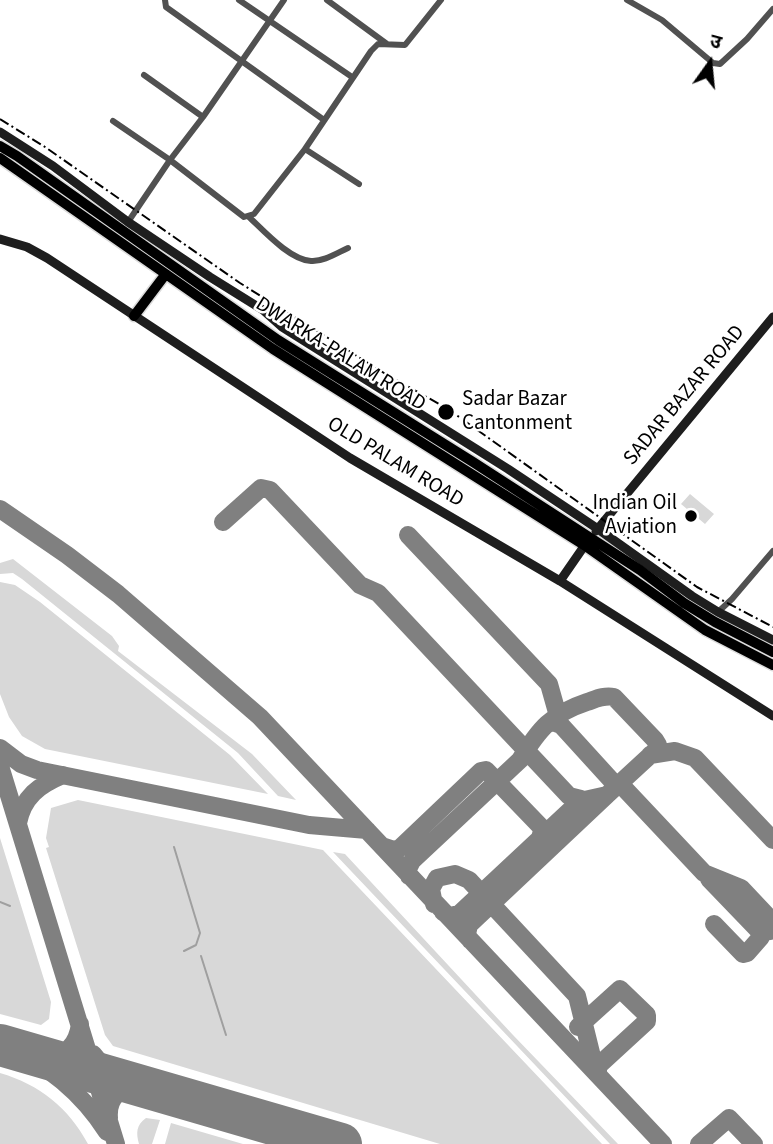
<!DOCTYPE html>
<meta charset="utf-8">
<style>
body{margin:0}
#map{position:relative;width:773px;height:1144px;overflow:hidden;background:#fff;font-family:"Source Sans 3","Noto Sans Devanagari",sans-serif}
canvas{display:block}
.north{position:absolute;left:675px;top:28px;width:70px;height:70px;-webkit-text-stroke:5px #fff;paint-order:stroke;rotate:15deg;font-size:19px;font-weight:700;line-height:28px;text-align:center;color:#000}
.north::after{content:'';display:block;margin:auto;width:24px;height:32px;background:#000;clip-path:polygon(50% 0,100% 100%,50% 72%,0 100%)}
</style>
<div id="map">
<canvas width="773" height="1144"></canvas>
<div class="north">उ</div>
</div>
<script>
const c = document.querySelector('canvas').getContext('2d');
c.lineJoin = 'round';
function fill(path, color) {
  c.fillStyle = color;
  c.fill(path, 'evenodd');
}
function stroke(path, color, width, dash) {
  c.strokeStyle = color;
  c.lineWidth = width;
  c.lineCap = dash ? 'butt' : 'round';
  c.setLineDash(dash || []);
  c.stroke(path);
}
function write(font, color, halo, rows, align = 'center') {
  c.font = font + ' "Source Sans 3",sans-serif';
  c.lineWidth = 5;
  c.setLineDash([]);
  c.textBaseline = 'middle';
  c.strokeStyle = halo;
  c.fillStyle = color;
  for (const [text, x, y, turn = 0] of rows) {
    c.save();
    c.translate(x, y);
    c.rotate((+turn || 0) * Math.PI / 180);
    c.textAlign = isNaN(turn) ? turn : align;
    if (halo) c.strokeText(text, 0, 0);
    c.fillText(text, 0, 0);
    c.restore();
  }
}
const green = new Path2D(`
 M690,494L714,514L705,524L681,504Z
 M13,559L112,636L119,646L118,651L252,754L296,800L278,796L238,753L22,579L13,573L0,574V563Z
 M0,582L15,585L40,602L230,755L268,794L45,749L22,736L9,717L0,694Z
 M78,800L323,850L602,1144H440L113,1046L105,1035L46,848L49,847L46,838L51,808Z
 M0,838L51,1002L49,1019L41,1025L0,1014Z
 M333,852L345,854L513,1035L618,1144H610Z
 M0,1073C40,1085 68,1107 88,1144H0Z
 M146,1118L160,1120L152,1144H139C136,1133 136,1125 146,1118Z
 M171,1123L243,1144H165Z`);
const stream = new Path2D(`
 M174,847L200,933L196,945L184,951
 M0,902L10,906
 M201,956L226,1035`);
const taxiway = new Path2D(`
 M0,509L67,555L118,594L260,717L663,1144
 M223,522L261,488L270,490L360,585L378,593L569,796L581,799
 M408,535L549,684L560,723
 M548,724L553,722L561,725L612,781L624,788L704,873L741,888L773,922L770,931L760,932
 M0,748L21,764L37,770L309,825L367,830
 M650,755L675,751L695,758L773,840
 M0,766L116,1144
 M18,823C23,797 39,785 63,775
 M382,846L394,850L400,848L481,771L486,770L540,826L542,831L540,838
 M409,876L408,869L412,861L520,760C539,729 551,714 587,702C596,699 604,695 614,697L655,740L658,745L657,749L607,795L580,801L459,914L449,916L443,912
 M709,879L760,932L761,937L747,953L743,954L714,924
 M434,904L431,889L437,878L455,874L469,880L577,996L595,1069
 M470,940L467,934L469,925L607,795
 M578,1027L620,989L647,1015V1021L598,1066V1073
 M3,1045C47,1064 81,1091 107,1132
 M93,1054L107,1071L128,1081
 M44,1057C66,1056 77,1046 80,1024
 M109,1118C107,1095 124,1085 145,1086
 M699,1144L729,1118L754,1144`);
const runway = new Path2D(`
 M0,1045L341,1144`);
const street = new Path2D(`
 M165,0L166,7L324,120
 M239,0L352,77
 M327,0L387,44
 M627,0L662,20L713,63L720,64L747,39L773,9
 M144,75L203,117
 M113,121L170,160L203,117L284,0
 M305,149L359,184
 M249,217C264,231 290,260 311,261C323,262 337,253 348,248
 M128,222L170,160L244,217L254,214L305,149L371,51L378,44L405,45L441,0
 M718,612L732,599L773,551`);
const secondary = new Path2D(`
 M0,132L53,166L128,222L210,277L263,310L282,327L508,469L598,529L692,596L718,612L773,640
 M0,239L27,247L47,258L350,458L560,581L773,716
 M596,531L773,317
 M560,581L587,542`);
const primary = new Path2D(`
 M0,146L17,156L278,340L473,462L640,570L684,603L715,622L773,652
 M0,158L273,349L584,545L705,630L773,665
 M134,316L165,275`);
const rail = new Path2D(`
 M0,119L45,147L240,283L384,373L448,409L697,587L773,627`);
const markers = [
 [446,412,9,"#000"],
 [691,516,7,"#000"]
];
const streetNames = [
 ["DWARKA-PALAM ROAD",340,355,32],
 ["SADAR BAZAR ROAD",685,396,-50],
 ["OLD PALAM ROAD",395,463,31]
];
const poiNames = [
 ["Sadar Bazar",462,400],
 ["Cantonment",462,424],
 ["Indian Oil",677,504,"right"],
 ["Aviation",677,528,"right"]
];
fill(green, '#d8d8d8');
stroke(stream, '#9f9f9f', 2);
stroke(taxiway, '#808080', 18);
stroke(runway, '#808080', 42);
stroke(primary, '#dbdbdb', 13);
stroke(street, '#515151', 6);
stroke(secondary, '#1e1e1e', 9);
stroke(primary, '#000', 10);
stroke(rail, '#000', 2, [10, 3.5, 2, 3.5]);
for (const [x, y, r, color] of markers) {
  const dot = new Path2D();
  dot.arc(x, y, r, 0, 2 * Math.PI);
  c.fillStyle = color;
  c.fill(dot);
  stroke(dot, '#fff', 2.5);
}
write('21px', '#000', '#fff', streetNames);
write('21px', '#000', '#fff', poiNames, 'left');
</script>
